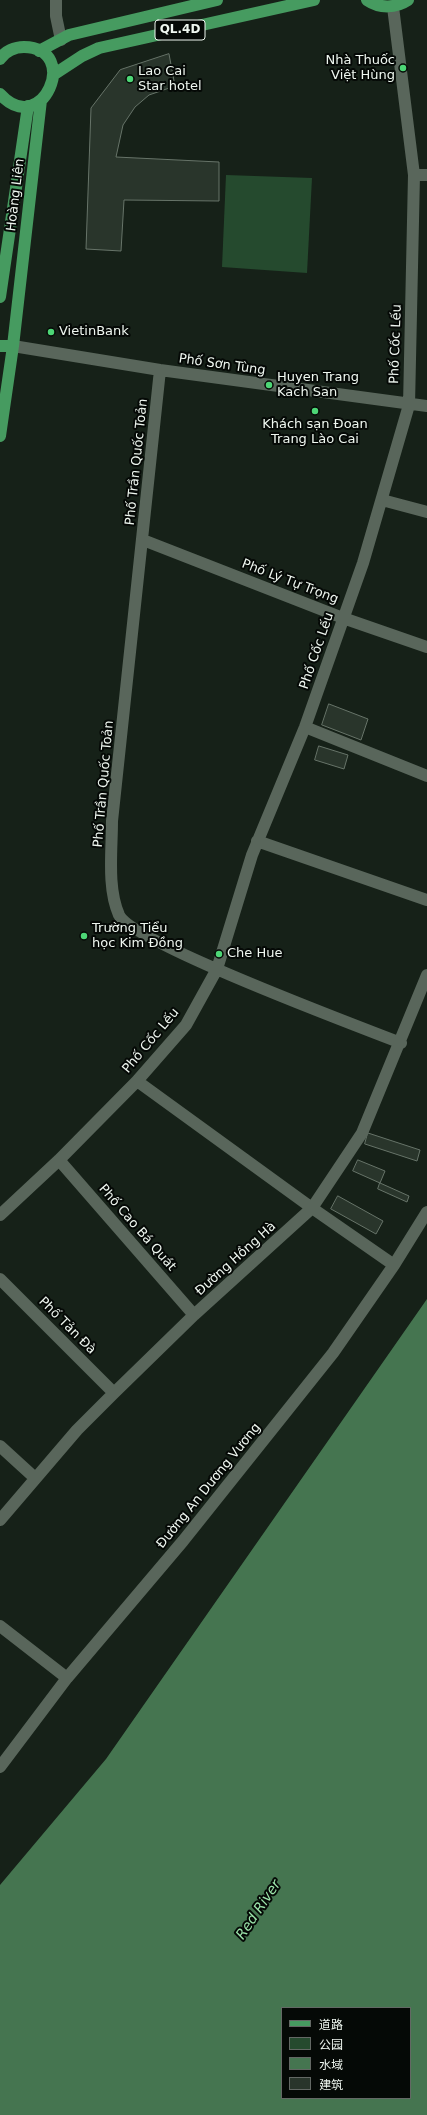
<!DOCTYPE html>
<meta charset="utf-8">
<style>
body{margin:0}
#map{position:relative;width:427px;height:2115px;overflow:hidden;background:#162118;font-family:"DejaVu Sans","Noto Sans SC",sans-serif}
canvas{display:block}
.legend{position:absolute;left:281px;top:2007px;width:130px;height:92px;box-sizing:border-box;background:#050906;border:1px solid #636864;margin:0;padding:5px 7px;list-style:none;font-size:12px;color:#eff7f0}
.legend li{display:flex;align-items:center;gap:8px;height:20px}
.legend b{width:20px;border:1px solid #636864}
</style>
<div id="map">
<canvas width="427" height="2115"></canvas>
<ul class="legend">
<li><b style="height:5px;background:#469b60"></b>道路</li>
<li><b style="height:11px;background:#254a2e"></b>公园</li>
<li><b style="height:11px;background:#457550"></b>水域</li>
<li><b style="height:11px;background:#29352b"></b>建筑</li>
</ul>
</div>
<script>
const c = document.querySelector('canvas').getContext('2d');
c.lineJoin = 'round';
function fill(path, color) {
  c.fillStyle = color;
  c.fill(path, 'evenodd');
}
function stroke(path, color, width, dash) {
  c.strokeStyle = color;
  c.lineWidth = width;
  c.lineCap = dash ? 'butt' : 'round';
  c.setLineDash(dash || []);
  c.stroke(path);
}
function write(font, color, halo, rows, align = 'center') {
  c.font = font + ' "DejaVu Sans",sans-serif';
  c.lineWidth = 4;
  c.setLineDash([]);
  c.textBaseline = 'middle';
  c.strokeStyle = halo;
  c.fillStyle = color;
  for (const [text, x, y, turn = 0] of rows) {
    c.save();
    c.translate(x, y);
    c.rotate((+turn || 0) * Math.PI / 180);
    c.textAlign = isNaN(turn) ? turn : align;
    if (halo) c.strokeText(text, 0, 0);
    c.fillText(text, 0, 0);
    c.restore();
  }
}
const green = new Path2D(`
 M226,175L312,178L307,273L222,267Z`);
const water = new Path2D(`
 M427,1299V2115H0V1885L106,1759ZM282,2008H410V2098H282Z`);
const building = new Path2D(`
 M169,54L175,86L149,95L135,107L123,125L116,157L219,162V201L124,200L121,251L86,249L91,108L120,70Z
 M329,704L368,719L361,740L322,725Z
 M319,746L348,755L344,769L315,760Z
 M368,1133L420,1150L417,1161L365,1144Z
 M358,1160L385,1171L380,1183L353,1171Z
 M380,1183L409,1196L407,1202L378,1189Z
 M338,1196L383,1221L376,1234L331,1209Z`);
const minor = new Path2D(`
 M56,0V16L61,40
 M414,175H427
 M13,346L160,370L427,406
 M160,370L112,821C112,851 107,888 119,915C132,942 360,1027 401,1043
 M382,500L427,512
 M143,540L343,618L427,647
 M305,727L427,776
 M257,841L427,900
 M137,1081L312,1208L394,1265
 M59,1160L194,1315
 M0,1215L59,1160L137,1081L186,1025L217,969L252,855L305,727L363,563L409,405L414,175L393,7
 M0,1279L114,1393
 M0,1446L35,1478
 M0,1520L77,1430L114,1393L194,1315L312,1208L362,1133L427,975
 M0,1626L67,1678
 M0,1767L67,1678L183,1541L333,1353L394,1265L427,1212`);
const major = new Path2D(`
 M367,0C380,9 396,8 408,0
 M39,51L69,35L217,0
 M0,59C5,51 15,47 24,47C82,48 42,140 0,94
 M53,75L82,56L99,48L314,0
 M0,297L28,106
 M0,346H13
 M0,436L13,346L41,100`);
const markers = [
 [403,68,4,"#4dd676"],
 [130,79,4,"#4dd676"],
 [51,332,4,"#4dd676"],
 [269,385,4,"#4dd676"],
 [315,411,4,"#4dd676"],
 [84,936,4,"#4dd676"],
 [219,954,4,"#4dd676"]
];
const shields = [
 [180,30,50]
];
const shieldNames = [
 ["QL.4D",180,30]
];
const poiNames = [
 ["Nhà Thuốc",395,61,"right"],
 ["Việt Hùng",395,76,"right"],
 ["Lao Cai",138,72],
 ["Star hotel",138,87],
 ["VietinBank",59,332],
 ["Huyen Trang",277,378],
 ["Kach San",277,393],
 ["Khách sạn Đoan",315,425,"center"],
 ["Trang Lào Cai",315,440,"center"],
 ["Trường Tiểu",92,929],
 ["học Kim Đồng",92,944],
 ["Che Hue",227,954]
];
const streetNames = [
 ["Hoàng Liên",16,195,-83],
 ["Phố Cốc Lếu",396,344,-88],
 ["Phố Sơn Tùng",222,365,8],
 ["Phố Trần Quốc Toản",137,462,-84],
 ["Phố Lý Tự Trọng",290,582,21],
 ["Phố Cốc Lếu",317,651,-71],
 ["Phố Trần Quốc Toản",104,784,-85],
 ["Phố Cốc Lếu",151,1041,-50],
 ["Phố Cao Bá Quát",137,1228,49],
 ["Đường Hồng Hà",236,1259,-42],
 ["Phố Tản Đà",67,1326,45],
 ["Đường An Dương Vương",209,1486,-51]
];
const waterNames = [
 ["Red River",259,1910,-56]
];
fill(green, '#254a2e');
fill(water, '#457550');
fill(building, '#29352b');
stroke(building, '#677469', 1);
stroke(minor, '#59665b', 12);
stroke(major, '#469b60', 12);
for (const [x, y, r, color] of markers) {
  const dot = new Path2D();
  dot.arc(x, y, r, 0, 2 * Math.PI);
  c.fillStyle = color;
  c.fill(dot);
  stroke(dot, '#050906', 1.5);
}
for (const [x, y, w] of shields) {
  const box = new Path2D();
  box.roundRect(x - w / 2, y - 10, w, 20, 3);
  c.fillStyle = '#050906';
  c.fill(box);
  stroke(box, '#eff7f0', 1);
}
write('bold 12px', '#eff7f0', null, shieldNames);
write('13px', '#eff7f0', '#050906', poiNames, 'left');
write('13px', '#eff7f0', '#050906', streetNames);
write('italic 14px', '#9de6ac', '#050906', waterNames);
</script>
